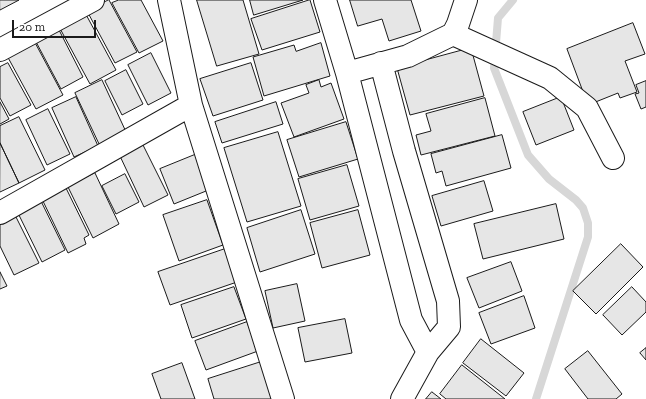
<!DOCTYPE html>
<style>
body{margin:0}
#map{position:relative;width:646px;height:399px;overflow:hidden;background:#fff;font-family:"Zilla Slab",serif}
canvas{display:block}
.scale{position:absolute;left:12px;top:20px;width:84px;height:18px;box-sizing:border-box;border:2px solid #1a1a1a;border-top:0;padding-left:5px;font-size:12px;line-height:14px;white-space:nowrap;color:#1a1a1a;-webkit-text-stroke:3px #fff;paint-order:stroke}
</style>
<div id="map">
<canvas width="646" height="399"></canvas>
<div class="scale">20 m</div>
</div>
<script>
const c = document.querySelector('canvas').getContext('2d');
c.lineJoin = 'round';
function stroke(path, color, width, dash) {
  c.strokeStyle = color;
  c.lineWidth = width;
  c.lineCap = dash ? 'butt' : 'round';
  c.setLineDash(dash || []);
  c.stroke(path);
}
function fill(path, color) {
  c.fillStyle = color;
  c.fill(path, 'evenodd');
}
const stream = new Path2D(`
 M513,0L498,18L494,68L528,155L549,179L576,200L583,208L588,223V237L536,399`);
const building = new Path2D(`
 M0,0H19L0,10Z
 M109,0L137,52L115,63L87,11Z
 M119,0H141L163,41L139,53L112,3Z
 M197,0H243L259,54L217,66Z
 M250,0H303L254,15Z
 M310,0L320,32L262,50L251,19Z
 M350,0H411L421,31L389,41L382,19L358,26Z
 M83,9L116,70L90,84L57,23Z
 M633,23L645,54L625,61L637,92L620,98L618,93L588,105L567,49Z
 M58,28L83,77L61,89L35,40Z
 M32,37L63,95L36,109L5,52Z
 M321,43L330,76L264,96L253,57L294,45L296,51Z
 M471,48L484,96L410,115L397,68Z
 M151,53L171,93L148,105L128,65Z
 M8,63L31,105L10,116L0,98V67Z
 M251,63L263,100L213,116L200,79Z
 M126,70L143,104L122,115L105,81Z
 M102,80L127,134L100,146L75,93Z
 M319,80L321,87L331,83L344,119L294,137L281,103L309,93L306,85Z
 M646,81V107L641,109L635,94L639,93L636,85Z
 M76,97L98,146L74,157L52,108Z
 M561,97L574,130L536,145L523,112Z
 M485,98L495,136L421,155L416,135L431,131L426,114Z
 M0,102L9,119L0,124Z
 M276,102L283,124L222,143L215,122Z
 M48,109L70,154L47,165L26,120Z
 M19,117L45,170L19,183L0,143V126Z
 M346,122L358,159L299,177L287,140Z
 M278,132L301,206L247,222L224,148Z
 M502,135L511,168L446,186L442,171L436,173L431,154Z
 M0,143L19,183L0,192Z
 M142,143L168,195L144,207L119,154Z
 M197,154L211,189L174,204L160,169Z
 M347,165L359,206L310,220L298,179Z
 M95,173L119,224L93,238L68,187Z
 M125,174L139,202L116,214L102,186Z
 M484,181L493,211L441,226L432,196Z
 M65,186L89,235L84,238L86,244L68,253L41,197Z
 M39,197L65,250L42,262L16,209Z
 M207,200L223,245L179,261L163,215Z
 M556,204L564,239L483,259L474,224Z
 M301,210L315,254L260,272L247,228Z
 M358,210L370,255L322,268L310,223Z
 M15,215L39,263L14,275L0,246V222Z
 M621,244L643,267L596,314L573,291Z
 M225,249L237,282L170,305L158,272Z
 M511,262L522,291L479,308L467,278Z
 M0,272L7,286L0,289Z
 M297,284L305,321L273,328L265,291Z
 M234,287L246,319L192,338L181,305Z
 M632,287L646,302V312L622,335L603,315Z
 M524,296L535,328L491,344L479,313Z
 M345,319L352,353L305,362L298,328Z
 M247,322L258,351L206,370L195,341Z
 M481,339L524,373L506,396L463,363Z
 M646,348V360L640,353Z
 M588,351L622,394L616,399H588L565,369Z
 M261,362L273,399H214L208,379Z
 M182,363L195,399H161L152,374Z
 M462,365L505,399H446L440,394Z
 M432,392L441,399H426Z`);
const street = new Path2D(`
 M169,0L191,105L283,399
 M325,0L347,73L411,320L428,352
 M453,34L550,78L587,108L613,158
 M0,50L93,0
 M381,63L404,151L448,301L449,327L428,352L402,399
 M347,73L408,56L453,34L458,24L466,0
 M0,213L191,105`);
stroke(stream, '#d7d7d7', 8);
fill(building, '#e6e6e6');
stroke(building, '#1a1a1a', 1);
stroke(street, '#1a1a1a', 24);
stroke(street, '#fff', 22);
</script>
